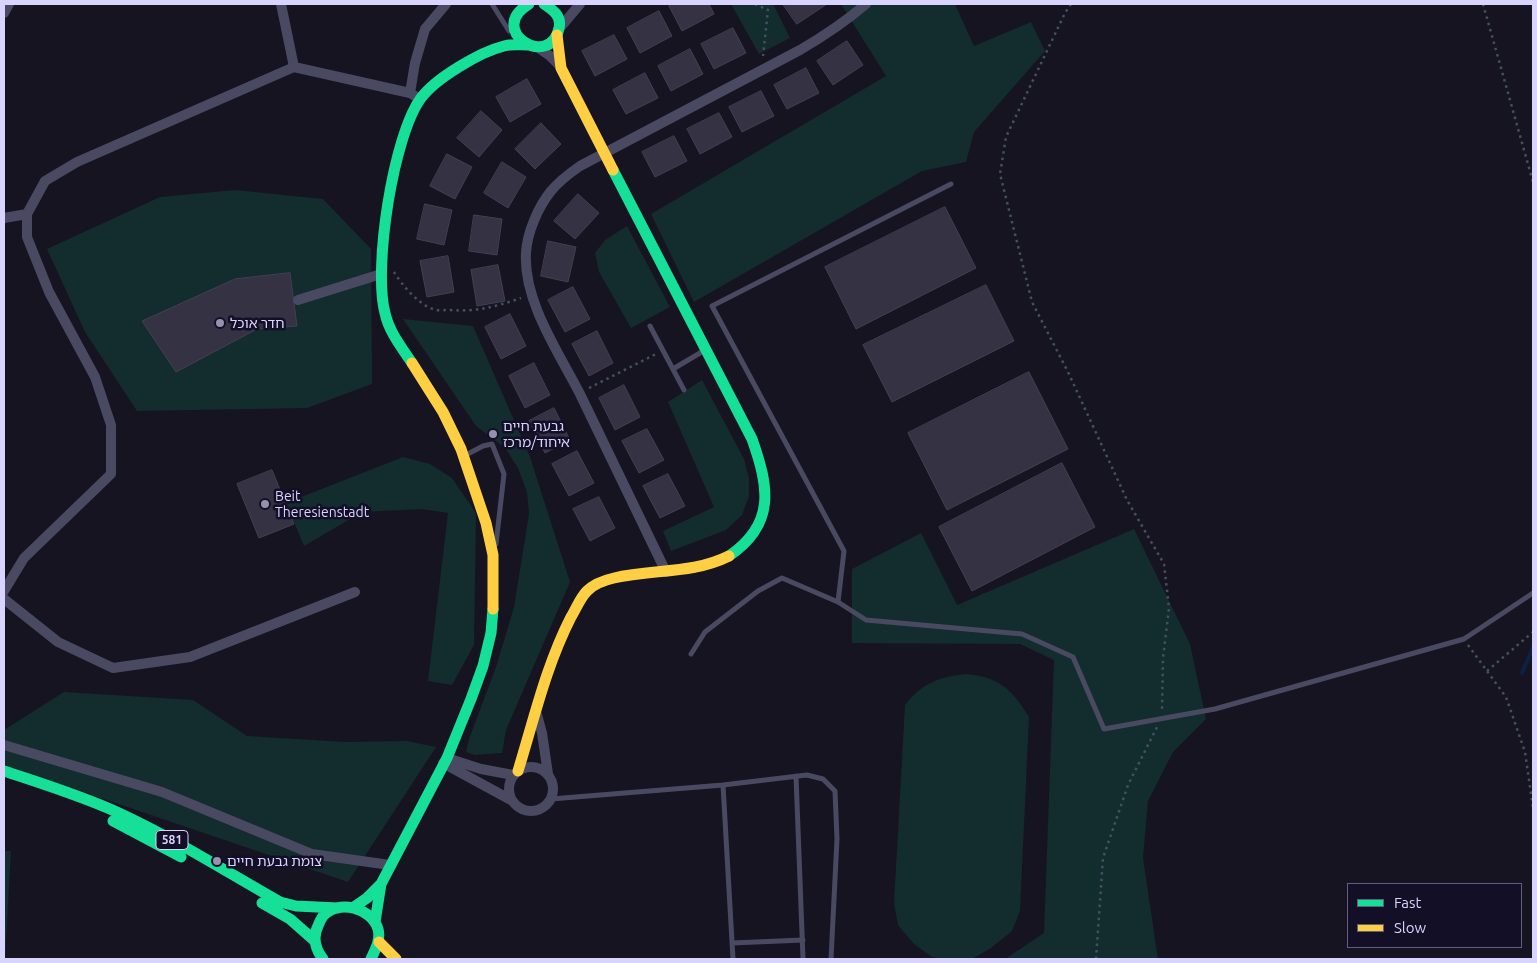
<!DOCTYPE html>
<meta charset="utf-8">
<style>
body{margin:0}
#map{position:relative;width:1537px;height:963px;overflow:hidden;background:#161421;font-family:Ubuntu,sans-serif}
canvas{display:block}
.frame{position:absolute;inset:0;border:5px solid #d9d4ff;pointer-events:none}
.legend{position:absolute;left:1347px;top:883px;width:175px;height:65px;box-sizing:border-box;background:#130f26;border:1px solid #625e7d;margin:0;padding:6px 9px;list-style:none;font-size:15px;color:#d9d4ff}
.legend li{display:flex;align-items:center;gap:10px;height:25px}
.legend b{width:25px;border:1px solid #625e7d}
</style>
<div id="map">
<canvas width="1537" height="963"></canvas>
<div class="frame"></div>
<ul class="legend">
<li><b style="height:6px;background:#16e098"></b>Fast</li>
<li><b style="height:6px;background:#ffcf43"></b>Slow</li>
</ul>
</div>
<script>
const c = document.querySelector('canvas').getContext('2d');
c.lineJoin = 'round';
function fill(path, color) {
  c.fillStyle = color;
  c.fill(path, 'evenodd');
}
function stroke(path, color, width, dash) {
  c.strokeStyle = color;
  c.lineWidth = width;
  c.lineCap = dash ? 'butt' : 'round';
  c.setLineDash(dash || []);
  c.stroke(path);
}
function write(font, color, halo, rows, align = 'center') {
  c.font = font + ' Ubuntu,"Noto Sans Hebrew",sans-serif';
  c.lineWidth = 5;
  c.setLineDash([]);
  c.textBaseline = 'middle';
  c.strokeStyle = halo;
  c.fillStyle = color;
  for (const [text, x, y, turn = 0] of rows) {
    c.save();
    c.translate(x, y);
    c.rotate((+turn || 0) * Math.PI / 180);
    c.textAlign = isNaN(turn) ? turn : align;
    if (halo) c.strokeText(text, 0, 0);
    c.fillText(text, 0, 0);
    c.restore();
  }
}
const green = new Path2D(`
 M731,4H773L790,38L759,54Z
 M841,4H955L974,46L1031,22L1045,51L974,132L966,162L922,171L694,302L651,214L886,76Z
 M235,190L323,199L371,249L372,384L307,408L137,411L85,332L47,249L160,197Z
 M627,226L670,307L631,328L599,272L595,253L605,240Z
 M403,319L473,326L530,457L570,582L506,730L502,753L475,755L466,752L469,739L496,667L514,607L529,514L527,492L518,468L505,448L476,426Z
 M702,380L744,459L749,478V496L742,515L726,530L671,551L663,531L714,507L668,402Z
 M403,457L430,464L452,478L476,513L474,645L452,685L428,681L448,513L422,509L362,512L304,546L286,503Z
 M1134,529L1190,644L1206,719L1173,752L1148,801L1143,858L1158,959H1005L1044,933L1054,660L1020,644L852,643V569L921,533L957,605Z
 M966,674C999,677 1012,689 1029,717L1020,911L1012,931L991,948L972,959H945L932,957L914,944L898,925L894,903L905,705C922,683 939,677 966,674Z
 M64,692L193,700L247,736L345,742L407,741L436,747L348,882L4,765V730Z
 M4,851H11L5,959H4Z`);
const stream = new Path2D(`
 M1522,673L1533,647`);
const building = new Path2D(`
 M673,4H709L714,14L682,31L669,6Z
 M783,4H827L797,24Z
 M659,11L672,36L640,53L627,28Z
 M733,28L746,53L714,69L701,44Z
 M614,35L627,59L595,76L582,51Z
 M847,41L863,65L833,85L817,61Z
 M690,49L703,74L671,91L658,66Z
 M806,68L819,93L787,109L774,85Z
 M645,73L658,98L626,114L613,90Z
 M527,79L541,104L510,122L496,97Z
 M761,91L774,116L742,132L729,107Z
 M481,111L502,130L479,157L457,138Z
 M719,113L732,137L700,154L687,129Z
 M541,123L561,144L535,169L515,149Z
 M674,136L687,161L655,177L642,152Z
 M447,154L472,167L455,199L430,186Z
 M502,162L526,177L508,208L484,193Z
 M578,194L599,213L575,239L554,221Z
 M425,204L452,210L444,245L417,239Z
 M945,207L976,268L856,329L825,267Z
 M474,215L502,219L497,255L469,251Z
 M548,241L576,247L568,282L541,276Z
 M448,256L454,292L427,297L420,261Z
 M498,265L505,301L477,306L471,270Z
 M290,273L297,326L257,329L176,372L142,321L235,279Z
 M986,285L1014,341L892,402L863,345Z
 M573,287L590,319L565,332L548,300Z
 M510,314L526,346L501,359L485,327Z
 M597,331L613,363L589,376L572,344Z
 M534,363L550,395L525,408L509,376Z
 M1029,372L1068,449L947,510L908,433Z
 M624,385L640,417L615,430L599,398Z
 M554,408L570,440L545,453L529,421Z
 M647,429L664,460L639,473L622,441Z
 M577,451L594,483L569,496L552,464Z
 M1062,463L1095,527L972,591L939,527Z
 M272,470L294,524L259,538L237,484Z
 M668,474L685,506L660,518L643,486Z
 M599,497L615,528L590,541L573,509Z`);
const path = new Path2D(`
 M755,4L768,10L763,56
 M1071,4L1065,13L1006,137L1000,174L1032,302L1068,372L1127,500L1164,564L1169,608L1163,658L1162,710
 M1483,4L1533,182
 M394,272C402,285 418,304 433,309C438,311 444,310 449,310C477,312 494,307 521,298
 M589,388L656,354
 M1468,645L1506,697L1525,752L1533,808
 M1487,671L1533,632
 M1096,959L1103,858L1128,785L1157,727`);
const lane = new Path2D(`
 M492,4L509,31
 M650,326L684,390
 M673,369L705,350
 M464,456L483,446L492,444L504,474L496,544
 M838,602L844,551L712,306L951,184
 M691,654L705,632L758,591L782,578L838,602L866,620L1022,634L1073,657L1104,729L1215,709L1464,639L1533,593
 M796,776L803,959
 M723,785L733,959
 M551,799L723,785L807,775L823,779L835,791L837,839L831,959
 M732,943L803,940`);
const street = new Path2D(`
 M281,4L294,67L410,93L420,99
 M4,13L9,4
 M559,29L580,4
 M537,47L550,56L561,67
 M410,93L415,63L425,29L446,4
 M4,218L27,214
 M298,300L381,274
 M666,572C637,513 609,453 580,394C559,353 523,301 526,253C527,233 538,207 551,191C560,180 570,173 580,166L800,50C824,36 845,22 866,4
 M4,591L24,558L111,474V425L95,377L49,292L27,237V214L45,181L77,162L294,67
 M4,599L58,642L113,668L190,657L355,592
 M536,711L542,733L548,774
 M4,745L162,792L312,854L390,865
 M447,758L481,769L513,775
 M443,763L511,800
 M509 789a22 22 0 1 1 44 0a22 22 0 1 1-44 0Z`);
const fast = new Path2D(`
 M529,4C485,30 550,71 559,28C562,16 553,10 544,4
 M613,170L752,439C769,487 776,524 729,556
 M412,363C402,348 389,332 385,313C373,268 393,136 421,98C436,78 480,52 504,46C512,44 519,45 527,45
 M4,771C43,784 82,796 119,813C175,839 227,872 280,902L296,906L338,908
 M113,821L181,857
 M262,903L290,919L315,941
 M354,907L367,898L381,884
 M375,922L381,884L447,758L471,699L483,666L491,633L493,609
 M323,959C316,950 312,938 318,926C319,923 321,919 323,916C338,899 372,908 378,929C381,940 375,950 371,959`);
const slow = new Path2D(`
 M557,35L561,68L613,170
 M412,363L443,412L461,449L486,523L493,555V609
 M518,771C534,719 546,666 571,617C576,609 580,598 587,591C594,584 605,580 614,578C653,569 693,574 729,556
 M379,942L396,959`);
const markers = [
 [220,323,5,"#9591b1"],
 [493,434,5,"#9591b1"],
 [265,504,5,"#9591b1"],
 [217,861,5,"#9591b1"]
];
const shields = [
 [172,840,32]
];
const shieldNames = [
 ["581",172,840]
];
const poiNames = [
 ["חדר אוכל",230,323],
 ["גבעת חיים",503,426],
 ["איחוד/מרכז",503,442],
 ["Beit",275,496],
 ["Theresienstadt",275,512],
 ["צומת גבעת חיים",227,861]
];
fill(green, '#132c2d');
stroke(stream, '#0d2144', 4);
fill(building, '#343243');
stroke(building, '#433f54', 1);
stroke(path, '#44505f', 2.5, [2.5, 4]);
stroke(lane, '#4a4962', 5);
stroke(street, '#4a4962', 10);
stroke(fast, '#16e098', 11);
stroke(slow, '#ffcf43', 11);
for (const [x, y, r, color] of markers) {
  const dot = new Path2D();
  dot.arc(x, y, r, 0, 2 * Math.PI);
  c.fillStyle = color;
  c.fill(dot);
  stroke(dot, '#130f26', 2);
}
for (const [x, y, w] of shields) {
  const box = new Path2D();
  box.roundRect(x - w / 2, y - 9.5, w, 19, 4);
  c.fillStyle = '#130f26';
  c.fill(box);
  stroke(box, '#d9d4ff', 1);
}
write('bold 12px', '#d9d4ff', null, shieldNames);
write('14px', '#d9d4ff', '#130f26', poiNames, 'left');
</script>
